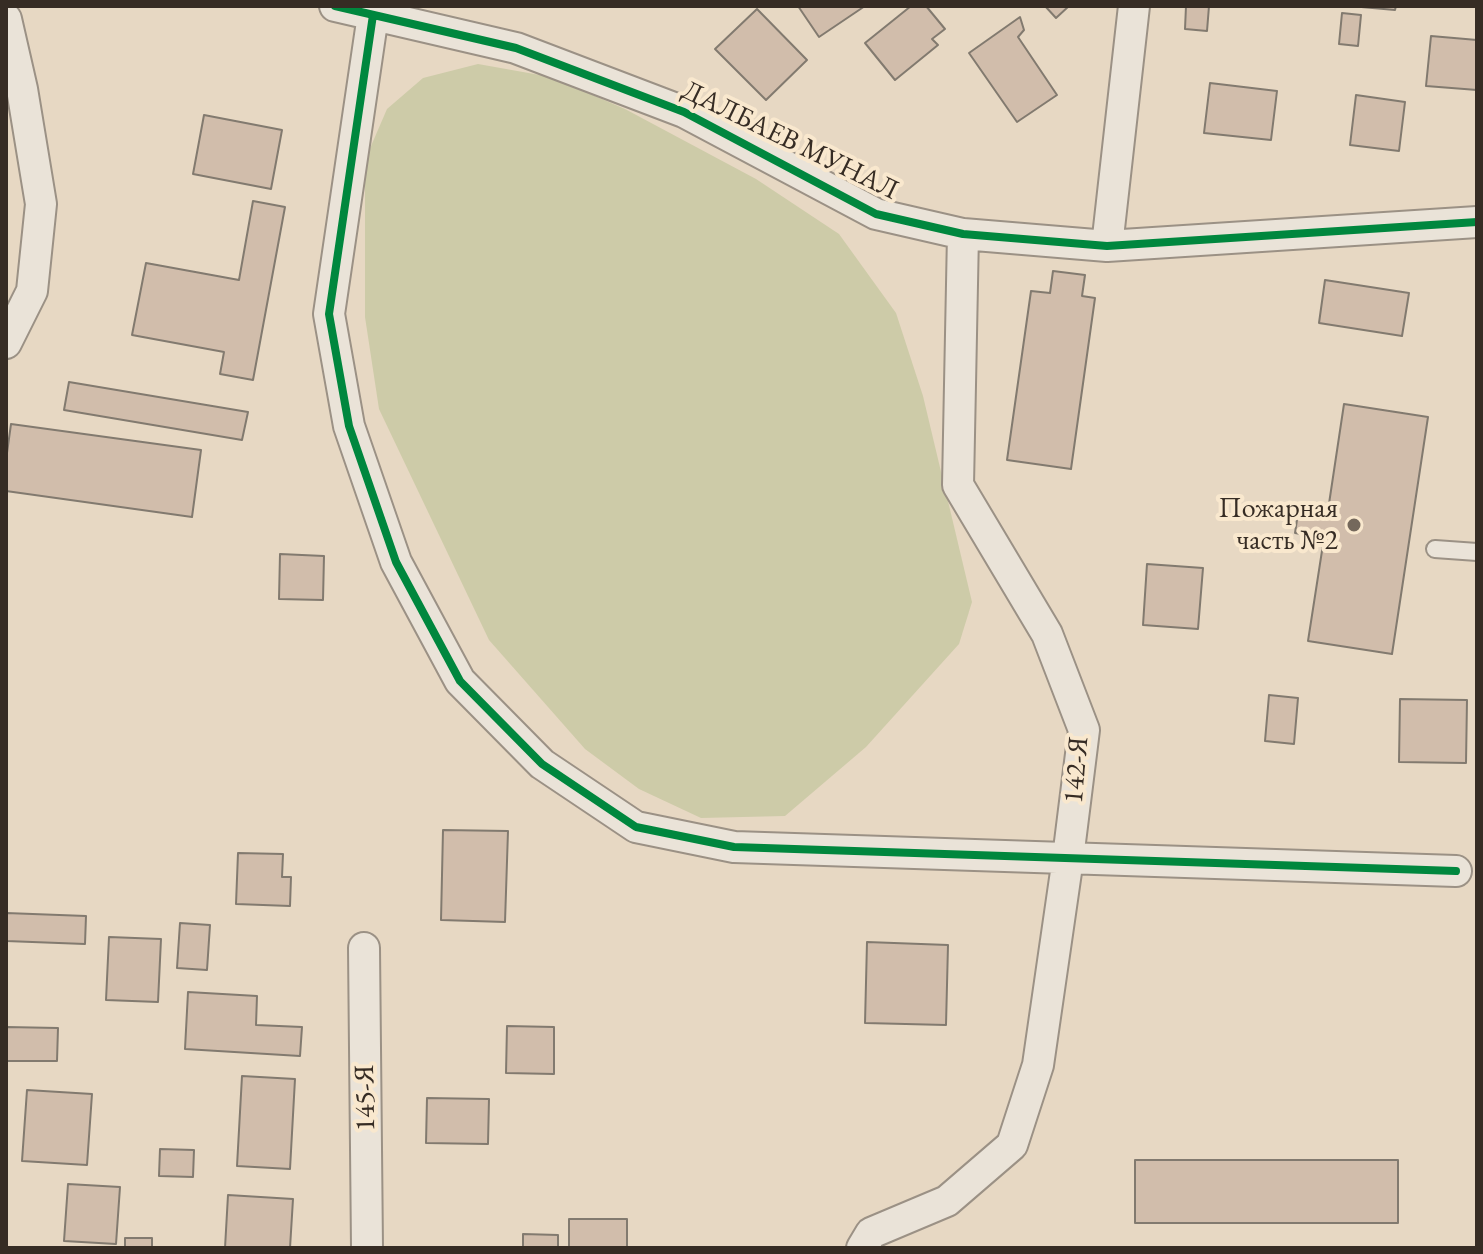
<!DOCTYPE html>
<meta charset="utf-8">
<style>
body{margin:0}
#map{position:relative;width:1483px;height:1254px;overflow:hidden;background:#e7d8c3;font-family:"EB Garamond",serif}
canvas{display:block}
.frame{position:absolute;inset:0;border:8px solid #362c24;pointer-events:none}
</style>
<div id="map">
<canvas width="1483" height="1254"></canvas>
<div class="frame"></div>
</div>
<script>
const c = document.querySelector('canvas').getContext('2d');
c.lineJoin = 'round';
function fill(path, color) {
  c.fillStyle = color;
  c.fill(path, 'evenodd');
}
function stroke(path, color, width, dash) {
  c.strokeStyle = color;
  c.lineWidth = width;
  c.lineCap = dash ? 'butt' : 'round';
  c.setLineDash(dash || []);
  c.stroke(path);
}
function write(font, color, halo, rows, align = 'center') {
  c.font = font + ' "EB Garamond",serif';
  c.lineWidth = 8;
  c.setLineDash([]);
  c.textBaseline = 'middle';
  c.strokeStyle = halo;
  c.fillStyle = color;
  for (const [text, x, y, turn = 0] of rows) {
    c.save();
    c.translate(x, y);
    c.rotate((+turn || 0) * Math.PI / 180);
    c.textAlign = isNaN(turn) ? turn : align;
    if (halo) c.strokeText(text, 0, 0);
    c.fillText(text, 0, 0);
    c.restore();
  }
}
const green = new Path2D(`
 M478,64L551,77L625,109L756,179L839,234L896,313L923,396L972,602L959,644L866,747L785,816L701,818L639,789L585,749L489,640L379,409L365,317V160L387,109L423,78Z`);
const building = new Path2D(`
 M798,6H865L819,37Z
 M911,6H926L945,29L932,39L938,45L895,80L865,43Z
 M1045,6H1069L1056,18Z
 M1186,6H1209L1207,31L1185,29Z
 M1350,6H1396L1395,10Z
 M757,9L807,60L766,100L715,49Z
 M1342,13L1361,15L1358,46L1339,44Z
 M1020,17L1024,30L1018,37L1057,95L1017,122L969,53Z
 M1431,36L1477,40V90L1426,86Z
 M1210,83L1277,91L1271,140L1204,133Z
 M1356,95L1405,102L1399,151L1350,145Z
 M204,115L282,130L271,189L193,174Z
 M253,201L285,207L253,380L220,374L224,352L132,335L146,263L239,280Z
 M1053,271L1085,275L1082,296L1095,298L1071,469L1007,460L1031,291L1050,293Z
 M1325,280L1409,293L1402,336L1319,323Z
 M69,382L248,412L242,440L64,410Z
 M1344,404L1428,417L1392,654L1308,641L1324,538L1295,533L1298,513L1327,517Z
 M11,424L201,450L192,517L6,491V460Z
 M280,554L324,556L323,600L279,599Z
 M1147,564L1203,568L1198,629L1143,625Z
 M1269,695L1298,698L1294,744L1265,741Z
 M1400,699L1467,700L1466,763L1399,762Z
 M443,830L508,831L505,922L441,920Z
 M238,853L283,854L282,877H291L290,906L236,904Z
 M6,913L86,916L85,944L6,941Z
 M180,923L210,925L207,970L177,968Z
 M109,937L161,939L158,1002L106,1000Z
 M867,942L948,945L946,1025L865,1023Z
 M188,992L257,996L256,1025L302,1027L300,1056L185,1049Z
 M507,1026L554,1027V1074L506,1073Z
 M6,1027L58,1028L57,1061H6Z
 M242,1076L295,1079L290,1169L237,1166Z
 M27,1090L92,1094L87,1165L22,1161Z
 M427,1098L489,1099L488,1144L426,1143Z
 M160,1149L194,1150L193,1177L159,1176Z
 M1135,1160H1398V1223H1135Z
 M68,1184L120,1187L116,1244L64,1241Z
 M228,1195L293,1199L290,1248H225Z
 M569,1219H627V1248H569Z
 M523,1234L558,1235V1248H523Z
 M125,1238H152V1248H125Z`);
const lane = new Path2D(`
 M1435,549L1477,552`);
const street = new Path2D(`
 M335,6L516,48L684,112L876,214L963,234L1107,246L1477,222
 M373,15L329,314L349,426L396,562L460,681L542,764L636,827L734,847L1456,871
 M6,19L22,89L41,204L32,291L6,343
 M1107,246L1134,6
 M364,948L367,1248
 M862,1248L871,1233L947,1201L1012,1145L1038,1065L1068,858L1084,730L1047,634L958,485L963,234`);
const cycleway = new Path2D(`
 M335,6L516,48L684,112L876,214L963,234L1107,246L1477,222
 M373,15L329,314L349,426L396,562L460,681L542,764L636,827L734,847L1456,871`);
const markers = [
 [1354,525,8,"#74685c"]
];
const streetNames = [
 ["ДАЛБАЕВ МУНАЛ",790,141,26],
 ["142-Я",1077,770,-85],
 ["145-Я",366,1098,-91]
];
const poiNames = [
 ["Пожарная",1338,509],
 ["часть №2",1338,541]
];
fill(green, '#cdcba8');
fill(building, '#d1bdab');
stroke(building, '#827a6f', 2);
stroke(lane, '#9b9185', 20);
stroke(street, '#9b9185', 34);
stroke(lane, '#eae3d8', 16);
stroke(street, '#eae3d8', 30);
stroke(cycleway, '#00873e', 8);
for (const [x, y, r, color] of markers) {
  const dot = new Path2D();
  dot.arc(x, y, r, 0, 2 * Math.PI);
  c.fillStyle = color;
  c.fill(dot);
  stroke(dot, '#f9e8ce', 3);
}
write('28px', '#362c24', '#f9e8ce', streetNames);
write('28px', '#362c24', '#f9e8ce', poiNames, 'right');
</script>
